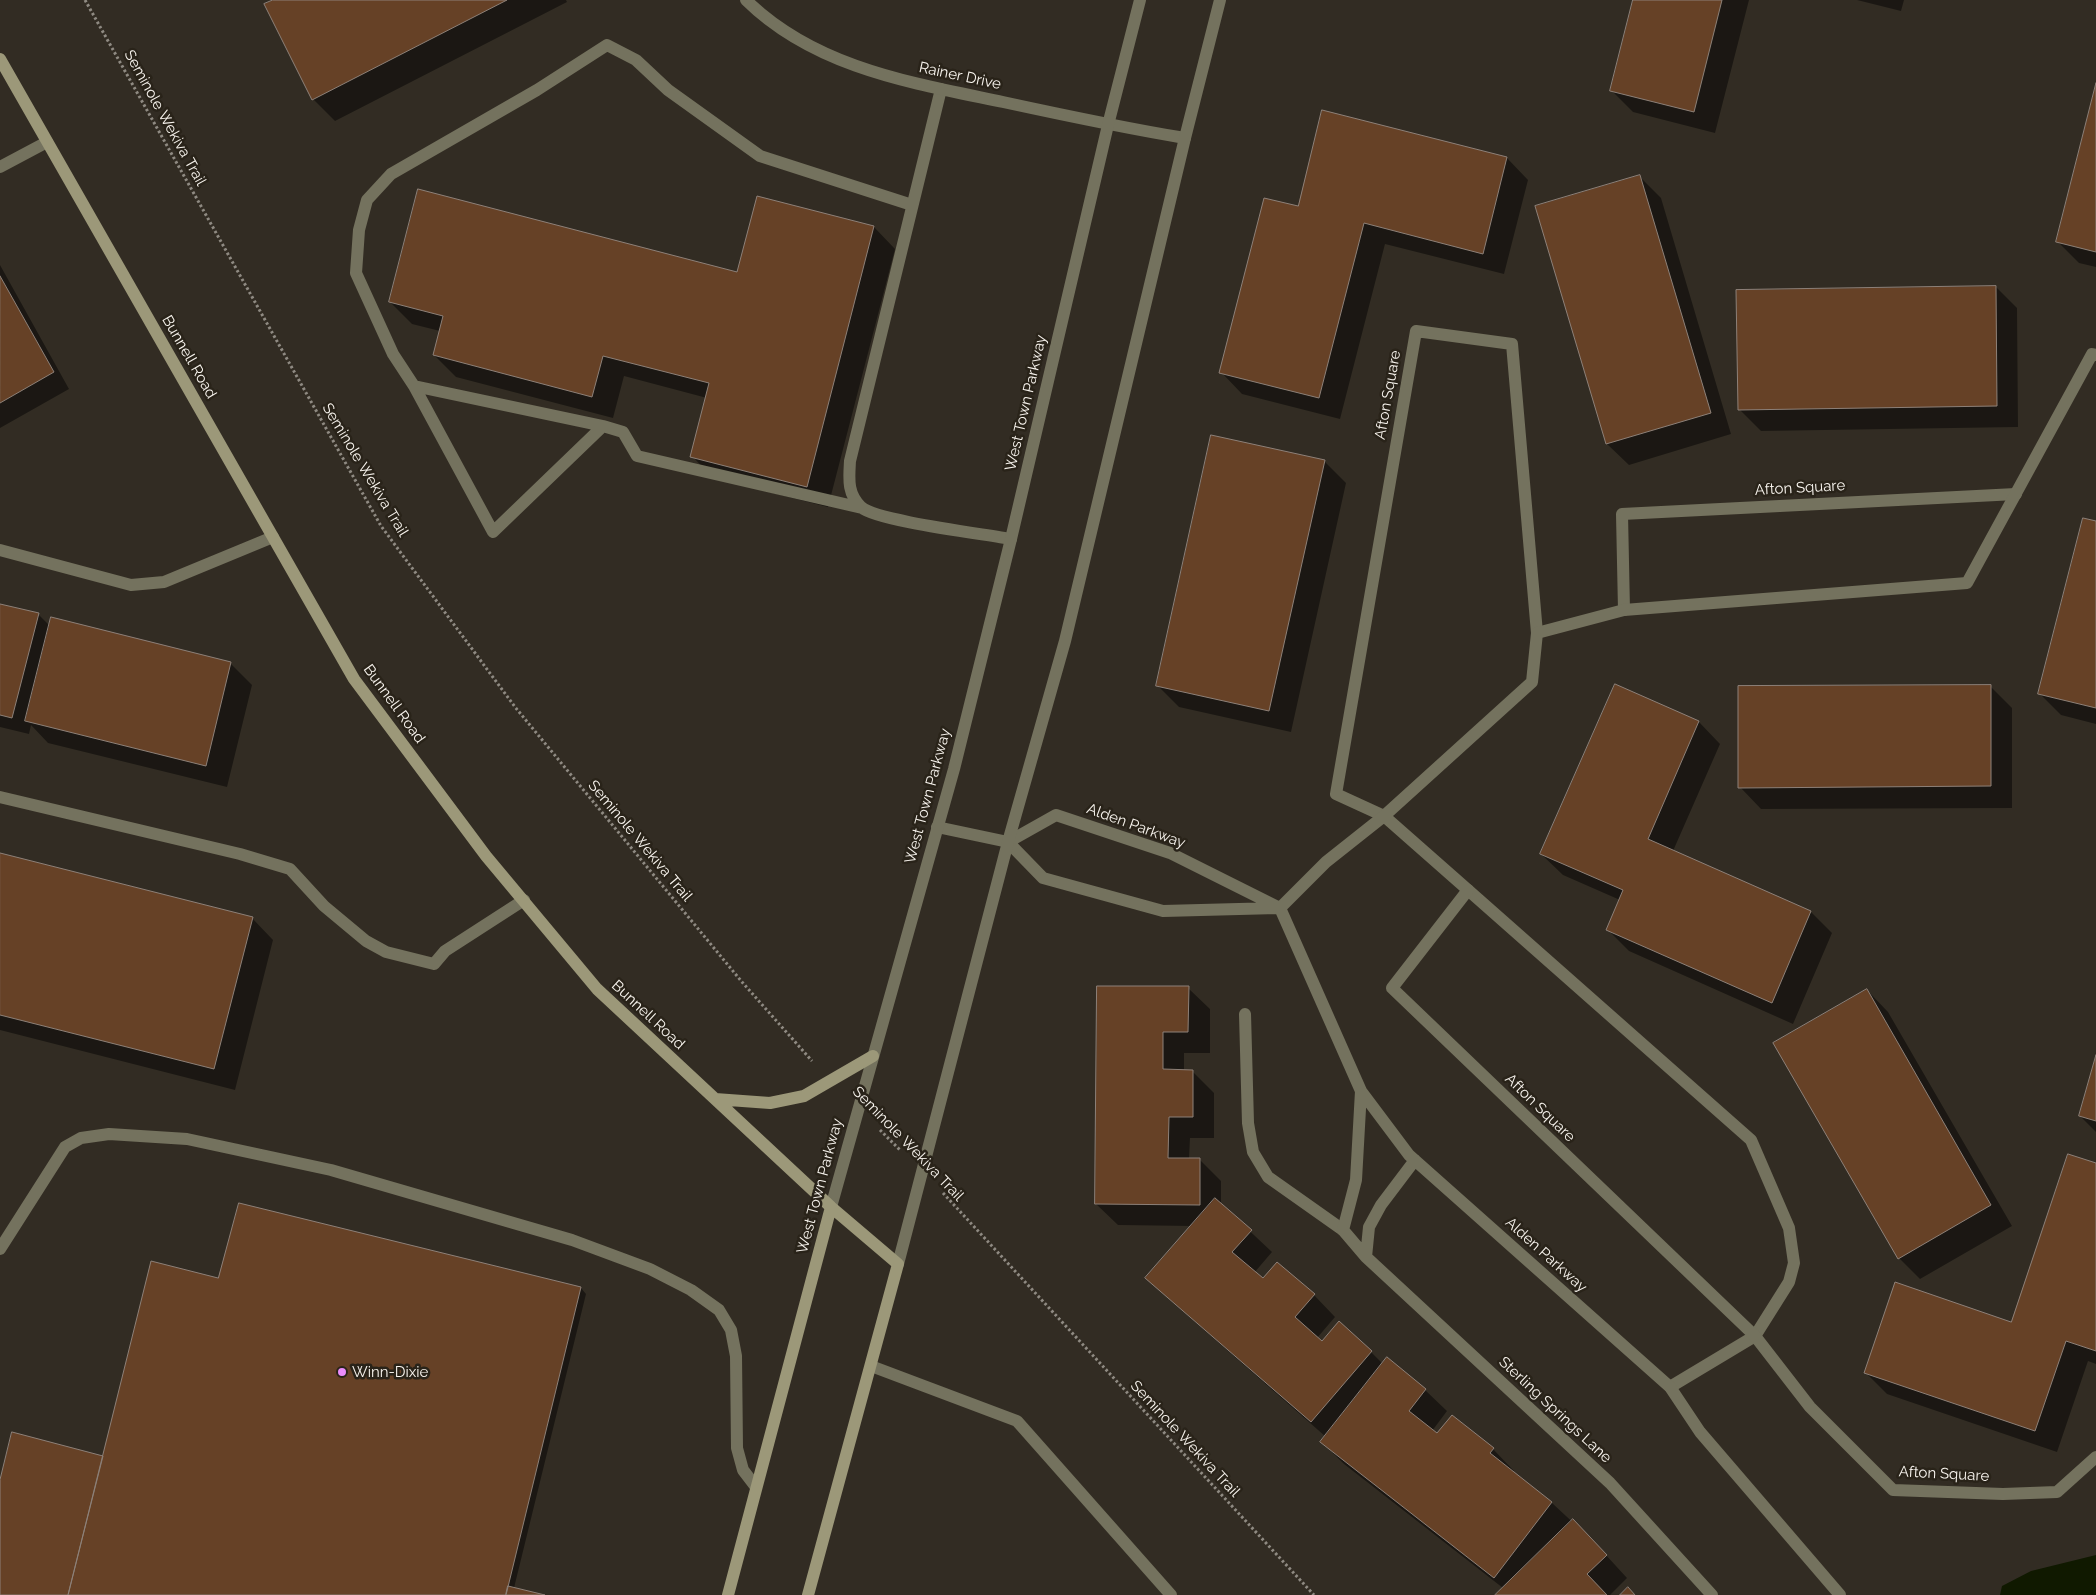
<!DOCTYPE html>
<style>
body{margin:0}
canvas{display:block;background:#322c23}
</style>
<canvas width="2096" height="1595"></canvas>
<script>
const c = document.querySelector('canvas').getContext('2d');
c.lineJoin = 'round';
function fill(path, color) {
  c.fillStyle = color;
  c.fill(path, 'evenodd');
}
function stroke(path, color, width, dash) {
  c.strokeStyle = color;
  c.lineWidth = width;
  c.lineCap = dash ? 'butt' : 'round';
  c.setLineDash(dash || []);
  c.stroke(path);
}
function write(font, color, halo, rows, align = 'center') {
  c.font = font + ' Raleway,sans-serif';
  c.lineWidth = 5;
  c.setLineDash([]);
  c.textBaseline = 'middle';
  c.strokeStyle = halo;
  c.fillStyle = color;
  for (const [text, x, y, turn = 0] of rows) {
    c.save();
    c.translate(x, y);
    c.rotate((+turn || 0) * Math.PI / 180);
    c.textAlign = isNaN(turn) ? turn : align;
    if (halo) c.strokeText(text, 0, 0);
    c.fillText(text, 0, 0);
    c.restore();
  }
}
const water = new Path2D(`
 M2096,1555V1595H2000L2002,1586L2031,1571Z`);
const shadow = new Path2D(`
 M275,0H566L567,2L335,121L313,99L266,5Z
 M1634,0H1749L1715,133L1633,112L1612,91Z
 M1857,0H1904L1901,11Z
 M2096,88V267L2079,263L2058,242Z
 M1507,158L1528,180L1504,274L1385,244L1340,419L1242,394L1221,372L1299,208Z
 M1639,176L1661,198L1731,434L1629,465L1607,444Z
 M874,227L895,249L828,507L713,478L692,456L707,398L624,376L613,418L456,377L434,355L440,331L412,324L390,302L738,273Z
 M0,265L69,389L0,428Z
 M1996,287L2017,308L2018,427L1761,431L1739,409Z
 M1324,461L1346,483L1291,732L1179,707L1157,685Z
 M2096,522V724L2061,715L2039,693Z
 M0,605L38,614L50,626L52,619L231,664L252,685L227,787L48,743L31,725L29,734L0,727Z
 M1615,686L1699,722L1720,744L1673,851L1811,912L1832,933L1793,1024L1629,951L1608,930L1620,900L1563,875L1541,854Z
 M1990,686L2012,708V808L1761,809L1740,787Z
 M0,854L252,918L273,940L235,1090L0,1030Z
 M1098,987L1188,988L1210,1009V1053H1184V1071H1192L1214,1093V1138H1190L1189,1159H1199L1221,1181V1204L1272,1252L1254,1273L1263,1280L1314,1295L1335,1317L1317,1338L1322,1343L1371,1352L1383,1364L1425,1390L1447,1411L1432,1431L1438,1435L1493,1449L1514,1471L1513,1473L1552,1503L1594,1542L1627,1578L1610,1595H1497L1503,1588L1344,1464L1322,1442L1326,1437L1169,1299L1147,1278L1192,1226L1118,1225L1096,1204Z
 M1867,990L1888,1012L2012,1226L1920,1279L1899,1258Z
 M2096,1059V1132L2080,1116Z
 M2096,1165V1364L2088,1361L2057,1452L1887,1394L1865,1372L2012,1323Z
 M219,1280L581,1288L586,1294L514,1588L540,1595H0V1485L103,1458Z`);
const building = new Path2D(`
 M273,0H507L312,100L264,4Z
 M1633,0H1722L1694,112L1610,91Z
 M2096,83V252L2056,242Z
 M1322,110L1507,157L1483,254L1364,223L1319,398L1219,373L1264,198L1298,206Z
 M1640,175L1711,413L1606,444L1535,206Z
 M418,189L737,272L757,196L874,226L807,487L690,457L709,383L603,356L592,397L433,355L443,316L389,302Z
 M0,276L54,372L0,403Z
 M1996,286L1997,406L1738,410L1736,290Z
 M1211,435L1325,460L1269,711L1156,686Z
 M2083,518L2096,521V708L2038,694Z
 M0,604L39,613L12,718L0,715Z
 M51,617L231,662L206,766L25,721Z
 M1615,684L1699,721L1648,839L1811,911L1772,1003L1606,930L1623,890L1540,854Z
 M1991,685V786L1738,788V686Z
 M0,853L253,917L214,1069L0,1015Z
 M1097,986H1189L1188,1032H1163V1069L1193,1070V1117H1169L1168,1158H1200V1205L1095,1204Z
 M1867,989L1991,1205L1898,1259L1773,1043Z
 M2096,1055V1121L2079,1116Z
 M2068,1154L2096,1163V1351L2066,1341L2035,1431L1864,1373L1895,1282L2011,1322Z
 M1215,1198L1252,1230L1232,1252L1263,1278L1277,1262L1315,1294L1295,1317L1322,1341L1339,1321L1372,1351L1311,1422L1145,1278Z
 M239,1203L581,1287L506,1595H68L151,1261L218,1278Z
 M1387,1357L1426,1389L1409,1411L1437,1433L1452,1415L1494,1448L1490,1453L1552,1502L1494,1578L1320,1442Z
 M12,1432L103,1456L68,1595H0V1480Z
 M1573,1519L1607,1555L1587,1574L1607,1595H1495Z
 M508,1586L545,1595H506Z
 M1628,1587L1635,1595H1620Z`);
const path = new Path2D(`
 M85,0L381,526L515,707L742,982L812,1061
 M880,1130L900,1150
 M943,1193L1314,1595`);
const service = new Path2D(`
 M941,89L850,461C849,479 847,493 861,507C876,521 985,534 1011,539
 M0,167L47,142
 M414,386L393,354L356,273L359,230L367,200L391,174L537,90L607,45L636,60L668,90L760,156L912,205
 M603,426L414,386L493,532L603,426L623,432L637,456L862,508
 M0,550L131,585L164,582L273,537
 M1624,610L1622,514L2016,494
 M0,797L240,854L290,869L324,906L366,941L386,952L434,964L445,951L524,900
 M1384,816L1336,794L1416,331L1512,344L1537,633
 M1468,890L1751,1140L1789,1228L1794,1263L1789,1282L1755,1336L1670,1387
 M1245,1014L1248,1123L1253,1152L1268,1177L1343,1230
 M0,1249L65,1147L81,1138L109,1134L187,1139L331,1170L572,1240L650,1269L691,1290L719,1310L731,1330L736,1356L737,1448L743,1470L756,1487
 M871,1366L1017,1421L1171,1595`);
const minor = new Path2D(`
 M746,0C815,68 912,83 1003,102C1063,115 1124,128 1185,138
 M1384,816L1468,890L1392,988L1755,1336L1810,1407L1893,1490L2003,1494L2057,1492L2096,1457
 M937,827L1008,842L1043,878L1163,911L1277,908
 M1008,842L1056,815L1170,853L1280,908L1361,1091L1409,1155L1670,1387L1700,1432L1840,1595
 M1280,908L1326,862L1384,816L1532,682L1537,633L1624,610L1967,583L2092,354L2096,355
 M1361,1091L1356,1180L1343,1230L1366,1257L1610,1483L1712,1595
 M1366,1257L1369,1227L1381,1205L1415,1160`);
const tertiary = new Path2D(`
 M831,1207L954,769L1011,539L1108,125L1140,0
 M898,1264L1008,842L1065,641L1185,138L1220,0`);
const secondary = new Path2D(`
 M0,59L354,679L486,856L597,989L831,1207L898,1264L808,1595
 M715,1099L770,1103L804,1096L873,1056
 M728,1595L831,1207`);
const markers = [
 [342,1372,5,"#eb8cfb"]
];
const streetNames = [
 ["Rainer Drive",960,76,12],
 ["Seminole Wekiva Trail",165,118,61],
 ["Bunnell Road",189,357,60],
 ["Afton Square",1388,395,-80],
 ["West Town Parkway",1026,403,-77],
 ["Seminole Wekiva Trail",365,470,59],
 ["Afton Square",1800,488,-3],
 ["Bunnell Road",394,704,54],
 ["West Town Parkway",928,796,-75],
 ["Alden Parkway",1136,826,20],
 ["Seminole Wekiva Trail",640,841,50],
 ["Bunnell Road",648,1015,43],
 ["Afton Square",1540,1108,44],
 ["Seminole Wekiva Trail",908,1144,46],
 ["West Town Parkway",820,1186,-75],
 ["Alden Parkway",1546,1255,42],
 ["Sterling Springs Lane",1555,1410,43],
 ["Seminole Wekiva Trail",1185,1439,47],
 ["Afton Square",1944,1474,3]
];
const poiNames = [
 ["Winn-Dixie",352,1372]
];
fill(water, '#101900');
fill(shadow, '#0007');
fill(building, '#664126');
stroke(building, '#8d8078', 1);
stroke(path, '#8f8a82', 3, [2.5, 2.5]);
stroke(service, '#74725e', 12);
stroke(minor, '#74725e', 12);
stroke(tertiary, '#74725e', 12);
stroke(secondary, '#9c9879', 12);
for (const [x, y, r, color] of markers) {
  const dot = new Path2D();
  dot.arc(x, y, r, 0, 2 * Math.PI);
  c.fillStyle = color;
  c.fill(dot);
  stroke(dot, '#292319', 2);
}
write('15px', '#f8f4ee', '#292319', streetNames);
write('15px', '#f8f4ee', '#292319', poiNames, 'left');
</script>
